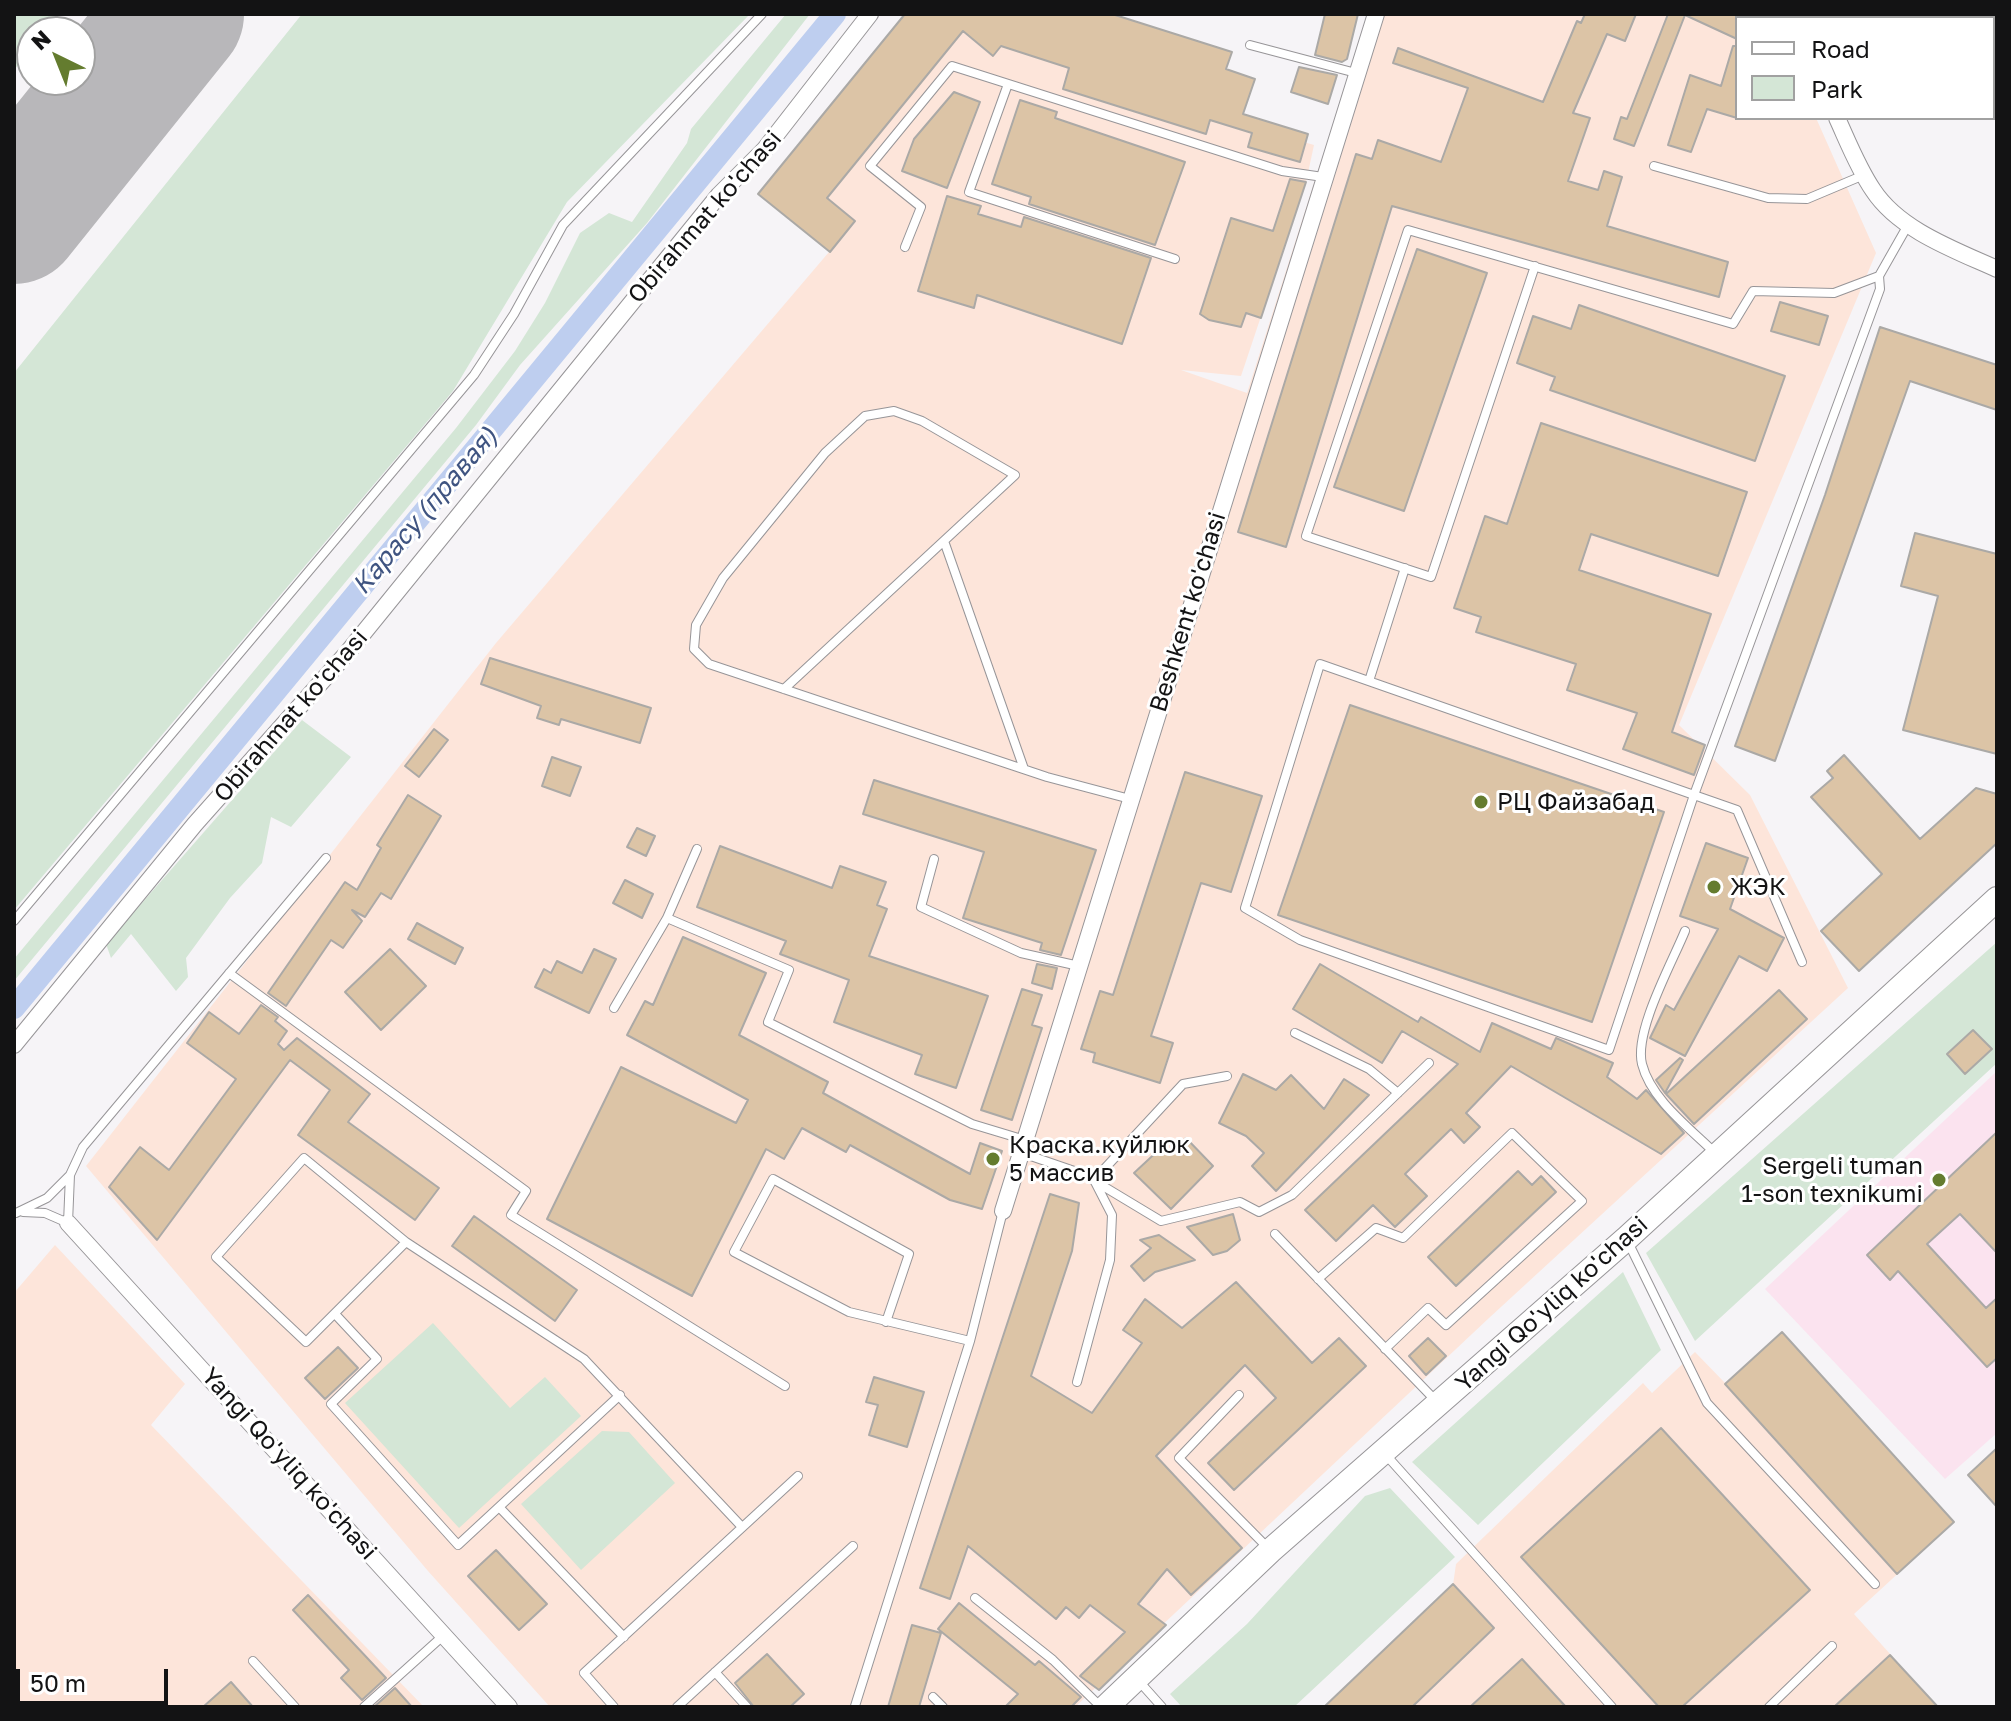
<!DOCTYPE html>
<meta charset="utf-8">
<style>
body{margin:0}
#map{position:relative;width:2011px;height:1721px;overflow:hidden;background:#f6f4f7;font-family:"Golos Text",sans-serif}
canvas{display:block}
.frame{position:absolute;inset:0;border:16px solid #131314;pointer-events:none}
.legend{position:absolute;left:1735px;top:16px;width:260px;height:104px;box-sizing:border-box;background:#fff;border:2px solid #a1a1a1;margin:0;padding:10px 14px;list-style:none;font-size:24px;color:#131314}
.legend li{display:flex;align-items:center;gap:16px;height:40px}
.legend b{width:40px;border:2px solid #a1a1a1}
.north{position:absolute;left:16px;top:16px;width:80px;height:80px;box-sizing:border-box;background:#fff;border:2px solid #a1a1a1;border-radius:50%;rotate:317deg;font-size:22px;font-weight:700;line-height:32px;text-align:center;color:#131314}
.north::after{content:'';display:block;margin:auto;width:28px;height:36px;background:#647c2f;clip-path:polygon(50% 0,100% 100%,50% 72%,0 100%)}
.scale{position:absolute;left:16px;top:1669px;width:152px;height:36px;box-sizing:border-box;border:4px solid #131314;border-top:0;padding-left:10px;font-size:24px;line-height:28px;white-space:nowrap;color:#131314;-webkit-text-stroke:6px #fff;paint-order:stroke}
</style>
<div id="map">
<canvas width="2011" height="1721"></canvas>
<div class="frame"></div>
<ul class="legend">
<li><b style="height:10px;background:#fff"></b>Road</li>
<li><b style="height:22px;background:#d4e6d6"></b>Park</li>
</ul>
<div class="north">N</div>
<div class="scale">50 m</div>
</div>
<script>
const c = document.querySelector('canvas').getContext('2d');
c.lineJoin = 'round';
function fill(path, color) {
  c.fillStyle = color;
  c.fill(path, 'evenodd');
}
function stroke(path, color, width, dash) {
  c.strokeStyle = color;
  c.lineWidth = width;
  c.lineCap = dash ? 'butt' : 'round';
  c.setLineDash(dash || []);
  c.stroke(path);
}
function write(font, color, halo, rows, align = 'center') {
  c.font = font + ' "Golos Text",sans-serif';
  c.lineWidth = 6;
  c.setLineDash([]);
  c.textBaseline = 'middle';
  c.strokeStyle = halo;
  c.fillStyle = color;
  for (const [text, x, y, turn = 0] of rows) {
    c.save();
    c.translate(x, y);
    c.rotate((+turn || 0) * Math.PI / 180);
    c.textAlign = isNaN(turn) ? turn : align;
    if (halo) c.strokeText(text, 0, 0);
    c.fillText(text, 0, 0);
    c.restore();
  }
}
const industrial = new Path2D(`
 M905,14H1057L1216,116L1314,145L1306,182L1241,376L1181,370L1247,393L1368,14H1769L1772,18H1737V118H1816L1876,253L1679,725L1750,795L1848,988L1489,1318L1075,1707H550L428,1571L86,1166L496,643L829,252L758,194Z
 M55,1245L185,1384L151,1425L424,1707H14V1293Z
 M1782,1332L1954,1522L1854,1614L1938,1707H1324L1453,1585L1456,1564L1643,1383L1652,1393L1695,1352L1725,1383Z`);
const education = new Path2D(`
 M1997,1071V1433L1945,1479L1765,1289Z`);
const green = new Path2D(`
 M14,14H59L44,32H32V47L14,70Z
 M302,14H750L567,202L453,391L14,910V373Z
 M786,14H810L647,223L520,365L476,425L14,981V959L456,428L515,351L545,303L580,233L609,213L632,222L687,143L691,129Z
 M302,720L351,757L291,827L271,817L262,863L230,898L186,958L188,977L176,991L131,934L111,958L106,944Z
 M1997,942V1063L1695,1341L1646,1253Z
 M1623,1272L1661,1350L1478,1525L1412,1462Z
 M433,1323L510,1408L545,1377L581,1416L459,1528L345,1403Z
 M602,1431L629,1432L675,1483L581,1570L521,1504Z
 M1390,1488L1455,1557L1294,1707H1182L1170,1694L1247,1624L1365,1496Z`);
const canal = new Path2D(`
 M14,1008L835,14`);
const runway = new Path2D(`
 M14,216L176,14`);
const building = new Path2D(`
 M905,14H1112L1232,52L1226,69L1255,79L1243,114L1308,134L1300,162L1248,147L1252,133L1210,120L1206,134L1063,89L1069,68L1001,46L993,56L963,31L827,198L855,221L830,252L758,194Z
 M1325,14H1358L1347,59L1342,62L1315,55Z
 M1585,14H1636L1625,41L1607,34L1573,113L1590,118L1568,181L1598,190L1604,171L1622,177L1607,226L1728,262L1719,297L1392,206L1286,547L1238,532L1356,154L1372,159L1378,140L1441,162L1468,88L1393,63L1398,48L1543,102L1577,21L1581,23Z
 M1668,14H1737V39L1685,15L1634,146L1614,139L1621,117L1627,119Z
 M1733,46H1737V118L1707,109L1691,152L1668,145L1690,75L1721,86Z
 M1299,67L1337,75L1328,104L1291,92Z
 M954,92L980,102L947,188L902,171L914,139Z
 M1020,100L1057,112L1055,118L1185,162L1155,245L1029,204L1031,197L992,184Z
 M1290,179L1306,182L1261,318L1246,313L1241,327L1209,320L1200,314L1231,218L1273,231Z
 M947,196L981,206L978,214L1021,227L1024,217L1151,258L1122,344L977,295L974,308L918,291Z
 M1417,249L1487,273L1404,511L1334,487Z
 M1780,302L1828,316L1819,345L1771,331Z
 M1579,305L1785,376L1755,461L1550,390L1555,377L1517,363L1533,316L1571,329Z
 M1880,327L1997,365V410L1910,381L1775,761L1735,746L1825,495Z
 M1541,423L1747,492L1718,576L1591,534L1579,570L1711,614L1672,732L1705,745L1694,775L1623,749L1637,713L1567,690L1576,664L1476,632L1481,617L1454,608L1485,516L1507,524Z
 M1915,533L1997,554V754L1903,730L1938,596L1901,586Z
 M490,658L651,708L640,743L561,719L559,725L537,718L541,706L481,684Z
 M1350,705L1664,812L1592,1022L1278,915Z
 M434,729L448,740L419,777L405,766Z
 M1844,755L1920,839L1976,788L1997,794V843L1859,971L1821,931L1882,874L1811,797L1833,778L1827,771Z
 M552,757L581,767L570,796L542,786Z
 M1185,772L1262,796L1231,892L1201,883L1151,1036L1173,1043L1160,1083L1093,1062L1095,1053L1081,1049L1100,991L1113,995Z
 M874,780L1096,850L1061,955L1040,950L1042,943L963,918L984,852L863,814Z
 M408,795L441,816L391,899L381,893L365,917L352,910L362,921L343,948L331,940L286,1006L268,993L345,882L357,890L381,848L377,845Z
 M637,828L655,836L646,856L627,847Z
 M1706,843L1748,858L1730,909L1784,938L1767,971L1739,956L1685,1056L1650,1038L1666,1005L1674,1010L1718,929L1680,916Z
 M720,846L832,888L840,866L886,882L877,905L887,909L869,956L988,996L956,1088L915,1074L922,1055L834,1022L849,980L780,954L786,941L697,907Z
 M625,880L653,894L642,918L613,903Z
 M417,923L463,948L455,964L408,939Z
 M683,937L766,973L739,1035L828,1082L823,1093L970,1174L980,1143L1002,1151L982,1209L950,1200L850,1145L846,1152L802,1128L784,1159L766,1149L692,1296L547,1219L621,1067L736,1123L748,1100L627,1035L645,1001L653,1005Z
 M390,949L426,986L381,1030L345,992Z
 M594,949L616,959L589,1013L535,987L544,969L551,973L557,961L582,973Z
 M1037,964L1057,968L1052,989L1032,983Z
 M1320,964L1418,1022L1421,1017L1480,1052L1492,1023L1551,1049L1556,1038L1613,1063L1607,1077L1637,1099L1646,1090L1684,1133L1661,1154L1511,1066L1466,1113L1480,1127L1464,1143L1451,1129L1405,1174L1427,1196L1395,1227L1373,1205L1336,1241L1305,1210L1458,1064L1402,1031L1382,1063L1293,1009Z
 M1022,989L1042,995L1032,1025L1042,1028L1012,1120L981,1110Z
 M1779,990L1807,1019L1694,1124L1666,1094Z
 M261,1005L278,1017L275,1021L287,1031L278,1044L284,1050L297,1038L370,1094L348,1122L439,1188L415,1220L298,1135L330,1090L290,1060L157,1240L109,1187L140,1147L169,1170L236,1079L187,1043L209,1012L239,1034Z
 M1973,1030L1992,1049L1965,1074L1947,1054Z
 M1680,1058L1683,1060L1665,1093L1656,1080Z
 M1243,1074L1276,1090L1291,1075L1324,1109L1344,1079L1369,1095L1276,1191L1252,1166L1264,1153L1246,1136L1219,1123Z
 M1997,1132V1253L1960,1214L1927,1244L1986,1308L1997,1298V1358L1987,1367L1898,1271L1890,1280L1867,1255Z
 M1186,1138L1213,1166L1171,1209L1134,1173L1163,1146L1170,1153Z
 M1518,1171L1532,1185L1541,1176L1556,1192L1456,1286L1428,1257Z
 M1050,1194L1079,1203L1072,1251L1031,1376L1092,1413L1142,1343L1123,1330L1145,1299L1182,1328L1236,1282L1312,1363L1339,1338L1366,1366L1234,1490L1208,1463L1276,1398L1245,1365L1156,1456L1242,1548L1191,1595L1167,1569L1138,1604L1166,1625L1099,1690L1080,1676L1125,1632L1090,1605L1079,1618L1066,1607L1056,1619L968,1546L950,1599L920,1588Z
 M1233,1214L1240,1240L1227,1251L1213,1255L1187,1227Z
 M474,1216L577,1290L555,1321L452,1246Z
 M1159,1235L1195,1260L1155,1272L1144,1281L1131,1266L1151,1248L1140,1240Z
 M1782,1332L1954,1522L1897,1574L1725,1384Z
 M1428,1338L1446,1356L1426,1375L1409,1356Z
 M338,1347L358,1368L325,1399L305,1378Z
 M874,1377L924,1392L907,1447L869,1435L878,1405L866,1402Z
 M1661,1428L1810,1590L1682,1707H1659L1521,1557Z
 M1997,1448V1507L1968,1475Z
 M496,1550L547,1604L519,1630L468,1576Z
 M1453,1584L1494,1628L1412,1707H1324Z
 M308,1595L386,1678L362,1700L341,1678L349,1670L293,1610Z
 M959,1603L1035,1665L1039,1661L1081,1697L1071,1707H1005L1018,1694L938,1629Z
 M912,1625L941,1633L919,1707H888Z
 M767,1654L804,1694L790,1707H754L735,1683Z
 M1890,1655L1938,1707H1834Z
 M1522,1659L1566,1707H1470Z
 M231,1682L253,1707H203Z
 M395,1688L412,1707H374Z`);
const lane = new Path2D(`
 M1919,18L1925,14
 M1250,45L1356,73
 M1008,84L969,192L1175,259
 M1654,166L1768,198L1807,199L1864,175
 M905,247L921,207L870,166L952,66L1282,171L1323,177
 M1535,266L1431,577L1306,536L1408,230L1733,324L1753,291L1834,293L1879,276L1880,289L1694,795L1609,1050L1300,940L1245,908L1320,664L1694,795L1737,810L1802,962
 M1879,276L1908,225
 M944,541L1024,769
 M1369,681L1405,568
 M784,689L1015,475L922,421L894,411L865,416L825,453L723,578L696,625L694,649L709,664L1047,777L1130,799
 M934,859L921,907L1021,953L1079,966
 M667,918L789,970L768,1022L972,1124L1025,1140
 M14,921L474,375L514,314L563,225L762,14
 M1685,931C1672,963 1634,1031 1642,1064C1651,1100 1691,1129 1716,1154
 M229,973L526,1191L511,1215L785,1386
 M614,1008L667,918L697,849
 M1295,1033L1369,1069L1398,1093
 M1022,1153L1083,1174L1161,1221L1240,1202L1259,1212L1292,1195L1429,1063
 M23,1212L45,1213L68,1223
 M16,1213L47,1198L69,1176
 M68,1223L70,1175L83,1147L326,858
 M1275,1234L1436,1401
 M1627,1240L1707,1403L1875,1584
 M406,1242L304,1158L216,1257L306,1342L406,1242L584,1359L742,1527
 M1318,1279L1376,1228L1403,1238L1512,1133L1582,1201L1446,1325L1428,1308L1385,1349
 M335,1314L377,1359L331,1404L458,1545L499,1507
 M886,1322L909,1254L773,1179L734,1252L849,1312L970,1341
 M1077,1382L1110,1260L1112,1215L1094,1180L1183,1084L1227,1076
 M620,1395L499,1507L624,1637
 M1239,1395L1179,1458L1267,1547
 M1386,1455L1612,1707
 M975,1598L1053,1660L1101,1707
 M253,1661L295,1707
 M715,1672L747,1707
 M1137,1679L1162,1707
 M933,1697L943,1707
 M855,1706L970,1341L1003,1211
 M364,1707L444,1635
 M614,1707L584,1673L798,1476
 M677,1707L853,1546
 M1769,1707L1832,1646`);
const street = new Path2D(`
 M1777,14L1780,18
 M1837,118C1848,142 1858,168 1873,190C1899,230 1955,250 1997,269
 M14,1045L195,824L348,652L719,195L765,149L870,14
 M1003,1211L1376,14
 M68,1223L509,1707`);
const secondary = new Path2D(`
 M1106,1707L1270,1551L1626,1239L1997,899`);
const markers = [
 [1481,802,8,"#647c2f"],
 [1714,887,8,"#647c2f"],
 [993,1159,8,"#647c2f"],
 [1939,1180,8,"#647c2f"]
];
const streetNames = [
 ["Obirahmat ko'chasi",705,217,-49],
 ["Beshkent ko'chasi",1188,612,-73],
 ["Obirahmat ko'chasi",291,716,-49],
 ["Yangi Qo'yliq ko'chasi",1552,1304,-42],
 ["Yangi Qo'yliq ko'chasi",289,1464,48]
];
const poiNames = [
 ["РЦ Файзабад",1497,802],
 ["ЖЭК",1730,887],
 ["Краска.куйлюк",1009,1145],
 ["5 массив",1009,1173],
 ["Sergeli tuman",1923,1166,"right"],
 ["1-son texnikumi",1923,1194,"right"]
];
const waterNames = [
 ["Карасу (правая)",425,511,-50]
];
fill(industrial, '#fde5da');
fill(education, '#fbe3ef');
fill(green, '#d4e6d6');
stroke(canal, '#beceef', 22);
stroke(runway, '#b8b7ba', 136);
fill(building, '#dcc4a6');
stroke(building, '#aba9a6', 2);
stroke(lane, '#979598', 10);
stroke(street, '#979598', 18);
stroke(secondary, '#979598', 26);
stroke(lane, '#fff', 8);
stroke(street, '#fff', 16);
stroke(secondary, '#fff', 24);
for (const [x, y, r, color] of markers) {
  const dot = new Path2D();
  dot.arc(x, y, r, 0, 2 * Math.PI);
  c.fillStyle = color;
  c.fill(dot);
  stroke(dot, '#fff', 3);
}
write('24px', '#131314', '#fff', streetNames);
write('24px', '#131314', '#fff', poiNames, 'left');
write('italic 26px', '#3f5481', '#fff', waterNames);
</script>
